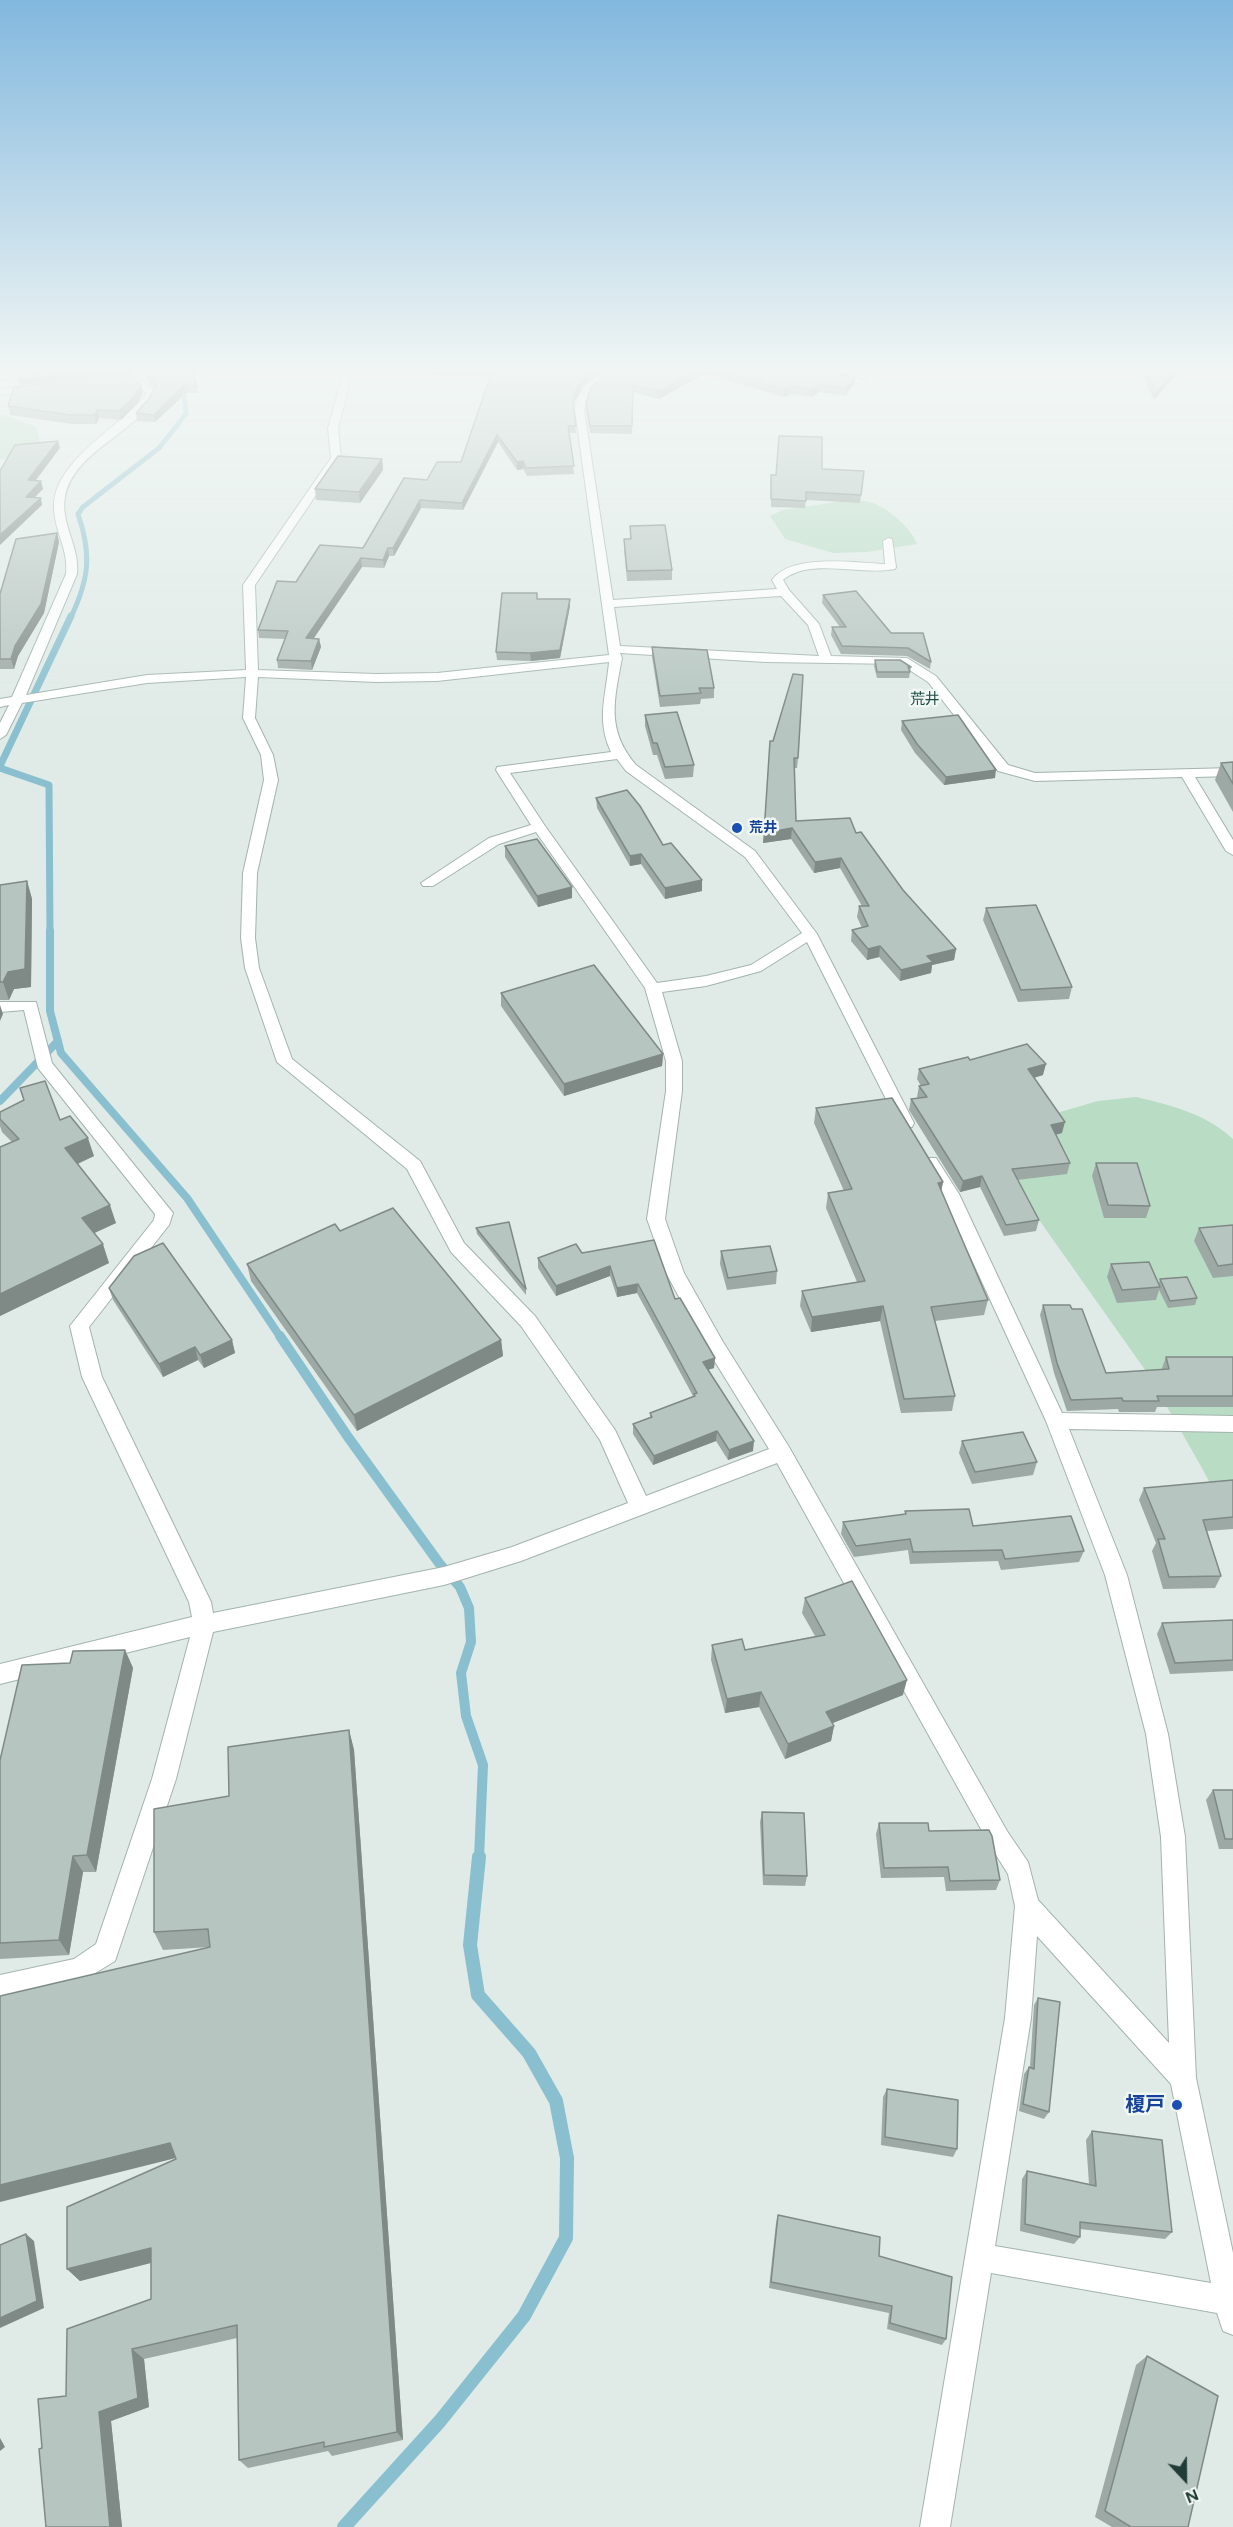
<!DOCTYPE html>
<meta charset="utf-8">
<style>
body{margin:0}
#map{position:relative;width:1233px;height:2527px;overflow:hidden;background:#e0ebe7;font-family:Figtree,sans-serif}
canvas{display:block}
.north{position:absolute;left:1155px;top:2449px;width:60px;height:60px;-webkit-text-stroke:4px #f0f7f4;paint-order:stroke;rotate:158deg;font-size:16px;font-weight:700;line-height:24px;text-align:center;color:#213b36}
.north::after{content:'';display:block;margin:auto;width:21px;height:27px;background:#213b36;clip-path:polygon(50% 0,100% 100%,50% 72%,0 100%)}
</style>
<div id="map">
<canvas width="1233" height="2527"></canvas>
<div class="north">N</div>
</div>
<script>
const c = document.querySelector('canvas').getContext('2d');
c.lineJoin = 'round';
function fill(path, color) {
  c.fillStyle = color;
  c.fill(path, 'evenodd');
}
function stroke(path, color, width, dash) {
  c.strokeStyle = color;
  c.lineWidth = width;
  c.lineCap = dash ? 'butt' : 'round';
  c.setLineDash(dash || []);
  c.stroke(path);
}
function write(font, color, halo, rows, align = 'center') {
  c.font = font + ' Figtree,"Noto Sans JP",sans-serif';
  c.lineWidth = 5;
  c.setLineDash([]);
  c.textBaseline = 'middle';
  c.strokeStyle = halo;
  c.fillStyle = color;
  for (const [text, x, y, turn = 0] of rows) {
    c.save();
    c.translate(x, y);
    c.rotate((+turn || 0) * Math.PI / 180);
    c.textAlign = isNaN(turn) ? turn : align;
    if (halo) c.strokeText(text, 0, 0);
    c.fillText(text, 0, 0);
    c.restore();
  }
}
const green = new Path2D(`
 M6,415L36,427L40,441L17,455L0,460V416Z
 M850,500C856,501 864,500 870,502C888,508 910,526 917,544L867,552L833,553L785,539L770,516L783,510Z
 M1136,1097C1171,1105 1206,1114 1233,1139V1528L1202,1468L1150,1377L1013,1183L1018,1137L1060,1112L1098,1101Z`);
const streamFar4 = new Path2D(`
 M71,617C89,579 92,555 78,514L83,507L159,448L186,414L183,385L194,371`);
const streamFar3 = new Path2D(`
 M0,766L71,616
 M0,768L49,785L50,933`);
const streamFar2 = new Path2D(`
 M50,931V1011L61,1053L187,1198L281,1338
 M0,1101L58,1041`);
const streamFar1 = new Path2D(`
 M280,1336L348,1437L439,1563L460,1587L469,1608L471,1642L461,1673L466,1716L483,1765L479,1858`);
const stream = new Path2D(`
 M344,2527L440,2421L524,2316L566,2238L567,2158L556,2101L529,2053L478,1995L470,1945L479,1857`);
const minor = new Path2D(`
 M12,371H30L0,380V374Z
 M128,371H136V375L156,392C139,434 74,449 65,497C60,523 80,547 77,574L26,695L147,675L246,670L243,585L331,458L328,428L344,371H353L338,428L341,458L255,585L258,670L376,674L437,673L609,655L575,410C576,388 598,371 618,371L589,393L584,410L613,600L777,589L772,580C792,553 854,563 885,564L883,541L888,538L892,539L896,567L895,569C862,576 809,557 783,580L789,590L819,624L831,656L907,658L936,676L1008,765L1035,773L1233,768V776L1195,777L1233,840V855L1226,851L1182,777L1035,781L998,771L928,682L900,664L765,662L620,653L622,658C614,701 606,730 636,765L755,851L817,934L914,1123L912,1127H900L898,1123L807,942L761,971L706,986L662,992L682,1061V1091L665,1219L684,1273L723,1342L789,1447L1007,1831L1028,1862L1038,1900L1169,2043L1161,1837L1146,1734L1105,1575L1046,1421L942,1195L922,1162L924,1158H936L959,1194L1062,1413L1233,1416V1432L1069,1429L1127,1575L1168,1734L1185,1837L1196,2078L1233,2253V2335L1223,2331L1217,2313L991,2273L950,2527H920L1005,2018L1015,1906L1008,1874L991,1847L777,1463L521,1561L444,1585L213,1632L176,1779L115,1961L79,1983L0,2001V1975L74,1959L96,1944L152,1779L190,1637L0,1684V1664L192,1617L189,1602L82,1377L70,1326L154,1220L155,1214L38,1068L24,1010L0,1012V1002H36L52,1063L173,1213L169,1225L89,1327L102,1377L211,1602L213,1613L444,1567L512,1547L628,1503L600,1440L521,1326L451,1252L407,1169L277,1062L245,968L241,938L243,873L264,780L261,755L243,718L246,677L147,683L22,703L6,735L0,739V723L9,705L0,707V699L12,697L66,574C69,550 54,531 54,507C53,462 118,428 145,396L146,393L129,378ZM781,596L808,625L819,656L620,646L614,607ZM609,662C606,696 596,720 611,752L497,767L496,770L531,825L489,838L421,883L423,886H433L499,844L536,832L645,988L666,1061V1091L647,1219L666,1273L709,1352L769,1449L646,1496L615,1430L535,1316L464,1243L420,1161L292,1059L259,968L255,938L257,873L278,780L273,755L255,718L258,677L376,682L437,681ZM617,759L626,771L745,857L802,933L751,965L706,976L657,983L545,826L510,773ZM1037,1936L1171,2084L1211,2283L995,2246L1031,2018Z
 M826,371H835L868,381L864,384L831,378L828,377Z
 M36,386L41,389L39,391L0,395V389Z`);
const wall = new Path2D(`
 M145,371L197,386L198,393H186L155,422L137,421L136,413L148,400L155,388L148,382Z
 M428,371H605L595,376L582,387L574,402L573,407L576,433H569L574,474L527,476L523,469L517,470L498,442L463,510L421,508L394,556H389L384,568L362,567L313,638L319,639L321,647L312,670L278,668L277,660L285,639L259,638L258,630L296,582L363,548L427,480L461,462L490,377L429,375Z
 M611,371H828L855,377L854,384L845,396L819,392L811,397L791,394L784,397L704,374L659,399L633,392L632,434L590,433L586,410V403Z
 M844,371H863L860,376Z
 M1140,371H1179L1154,400Z
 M143,393L136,405L121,420L99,418L96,424H72L10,415L8,406Z
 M382,459L383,470L360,503L316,500L315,489Z
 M822,469L864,471L860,503L806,500L805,508L771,507V475H776Z
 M630,526L672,570V580L627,581L624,549V539H630Z
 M57,533L59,542L44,613L18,656L14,669H0V594Z
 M823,595L891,633L931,662L930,669L907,656L841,654L831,635L832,627H840L822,603Z
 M537,599L570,606L560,658L531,661L497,660L496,652Z
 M652,647L714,688V698L701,699L700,704L660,707L652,657Z
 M875,660L911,667L909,678H877L874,666Z
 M645,715L694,765L693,777L665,779L657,755H653L645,726Z
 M902,721L995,778L944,785L915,753L901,730Z
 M770,741L798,758L797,768H794L796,821L856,833L903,890L956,949L954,960L932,965L931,973L900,981L879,957L867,960L851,941L852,930L862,928L857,917L859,906H862L840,868L814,873L791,839L763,843Z
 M1233,762V812L1215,780L1221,763Z
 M596,798L663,845L702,891L665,899L641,864L630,866L597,808Z
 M505,846L572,898L538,907L505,857Z
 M27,881L32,899L31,987L14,989L9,1000H0V885Z
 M986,908L1072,987L1069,999L1018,1002L983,920Z
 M501,993L663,1054L662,1066L564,1096L501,1006Z
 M970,1060L1043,1075L1034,1078L1062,1133L1056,1135L1070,1163L1067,1174L1017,1180L1039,1220L1036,1231L1004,1236L980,1187L960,1192L909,1110L911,1099L918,1098L917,1097L919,1086H921L917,1079L919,1069Z
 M816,1108L943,1182L941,1191L988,1300L984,1315L935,1321L955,1396L952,1411L901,1413L880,1321L811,1332L800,1306L802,1291L857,1282L826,1208L828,1193L844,1191L814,1123Z
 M0,1112L60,1120L94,1156L78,1164L116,1223L94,1233L109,1263L0,1316V1147L12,1142L2,1132L0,1126Z
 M1096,1163L1150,1206L1146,1218H1104L1092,1176Z
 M1233,1225V1276L1213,1278L1194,1241L1199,1228Z
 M476,1228L526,1289V1295L477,1234Z
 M340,1231L501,1340L503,1356L357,1431L251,1281L247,1264Z
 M721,1251L777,1271L776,1284L727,1290L720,1264Z
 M582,1253L675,1299L715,1358L714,1368L708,1370L753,1451L728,1460L716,1441L653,1465L633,1434V1424L650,1417V1413L693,1396L637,1293L617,1297L610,1276L556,1296L538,1268V1258Z
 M1111,1264L1159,1283L1160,1279L1197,1298L1195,1305L1168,1308L1159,1290L1156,1300L1117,1303L1107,1277Z
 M109,1288L232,1340L235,1353L204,1368L198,1360L163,1377L113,1300Z
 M1043,1305L1072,1309L1106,1373L1162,1370V1368L1166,1357H1233V1407H1157L1155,1412H1119L1118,1409L1067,1411L1054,1373L1040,1315Z
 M962,1441L1037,1462L1033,1475L972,1484L959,1453Z
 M1233,1480V1529L1207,1531L1221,1576L1215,1588L1163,1589L1152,1551L1156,1543L1139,1500L1144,1488Z
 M905,1511L973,1526L1084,1551L1079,1562L1001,1570L998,1561L910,1564L908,1550L854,1557L841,1534L843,1522L905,1514Z
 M805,1598L903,1695L832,1723L834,1726L831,1741L785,1759L759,1707L725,1713L711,1660L712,1645L745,1650L815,1636L802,1613Z
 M1233,1620V1671L1170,1674L1157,1634L1162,1623Z
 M125,1650L133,1668L96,1872H83L69,1955L0,1959V1760L70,1663Z
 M349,1730L354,1750L403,2440L332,2456L328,2451L248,2468L239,2460L237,2338L144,2359L149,2407L111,2421L122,2527H46L42,2448L66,2396L151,2299V2263L80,2281L67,2269L176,2159L210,1947L163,1950L154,1932L229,1796Z
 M1213,1790H1233V1849H1219L1206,1800Z
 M762,1812L807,1876L805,1886L763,1885L760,1822Z
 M879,1823L929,1831L1000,1880L996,1890L946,1891L944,1877L881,1878L876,1834Z
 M1038,1998L1049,2112L1044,2119L1019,2111L1024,2074L1029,2067H1030L1034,2005Z
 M887,2089L957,2149L953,2157L881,2145L883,2097Z
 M1092,2131L1172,2232L1165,2239L1080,2229V2237L1074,2244L1020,2231L1022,2179L1027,2171L1089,2184L1086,2140Z
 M778,2215L879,2256L946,2339L942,2345L887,2329L889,2313L769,2288L776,2223Z
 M1147,2356L1188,2527H1112L1095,2517L1136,2365Z`);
const shadedWall = new Path2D(`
 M91,371H126V373L19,385L18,380Z
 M591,371H605L595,376L582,387L574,402L573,410L574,394L582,379Z
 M696,371H704V374L659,399L660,391Z
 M1175,371H1179L1154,400L1156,393Z
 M855,377L854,384L845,396L846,388Z
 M141,385L143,393L136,405L121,420L119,411Z
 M184,385L186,393L155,422L154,415Z
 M819,385V392L811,397L812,390Z
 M791,386V394L784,397V390Z
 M98,410L99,418L96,424L94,415Z
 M497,435L498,442L463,510L462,503Z
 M58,441L60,448L30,488L28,480Z
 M382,459L383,470L360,503L359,492Z
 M523,461V469L517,470V462Z
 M41,481L43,489L28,504L26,497Z
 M41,498L42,505L0,545V535Z
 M420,500L421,508L394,556L393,548Z
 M57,533L59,542L44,613L18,656L14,669L11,659Z
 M388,548L389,556L384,568L383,560Z
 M361,558L362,567L308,647L306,638Z
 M570,599V606L560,658L531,661L530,653Z
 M319,639L321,647L312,670L311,661Z
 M996,770L995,778L944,785L946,777Z
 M792,828L791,839L763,843L764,833Z
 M641,854V864L630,866V856Z
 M841,858L840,868L814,873L815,862Z
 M702,880V891L665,899V888Z
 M27,881L32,899L31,987L14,989L9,1000L3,982L8,972Z
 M572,887V898L538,907L537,896Z
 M880,946L879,957L867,960L868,949Z
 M956,949L954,960L932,965L931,973L900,981L901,970L927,956Z
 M0,1005L3,1014L0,1021Z
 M663,1054L662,1066L564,1096V1084Z
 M1046,1064L1043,1075L1026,1080L1028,1069Z
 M1065,1122L1062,1133L1048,1136L1051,1125Z
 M88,1138L94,1156L72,1166L65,1148Z
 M982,1176L980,1187L960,1192L963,1181Z
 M943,1182L940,1197L938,1183Z
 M110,1205L116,1223L88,1236L82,1218Z
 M103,1244L109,1263L0,1316V1294Z
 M610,1266V1276L556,1296V1286Z
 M638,1284L637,1293L617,1297V1288Z
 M883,1306L880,1321L811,1332L812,1317Z
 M232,1340L235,1353L204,1368L200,1355Z
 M501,1340L503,1356L357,1431L354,1415Z
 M195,1347L198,1360L163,1377L159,1364Z
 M715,1358L714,1368L703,1371V1362Z
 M717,1431L716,1441L653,1465L654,1456Z
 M754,1441L753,1451L728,1460L729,1450Z
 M125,1650L133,1668L96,1872L87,1855Z
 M907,1680L903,1695L823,1727L826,1712Z
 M761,1692L759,1707L725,1713L727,1699Z
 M834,1726L831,1741L785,1759L788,1744Z
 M349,1730L354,1750L403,2440L397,2432Z
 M73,1856L83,1872L69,1955L59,1940Z
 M170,2143L180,2157L0,2202V2185Z
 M26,2234L34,2241L44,2308L0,2328V2318Z
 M151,2248L162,2260L80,2281L67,2269Z
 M132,2349L144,2359L149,2407L111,2421L122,2527H110L99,2412Z
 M0,2438L5,2447L0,2451Z`);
const building = new Path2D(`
 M57,371H91L18,380L20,374Z
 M146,371H192L197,386L184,385L154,415L136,413L148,400L157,384L147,375Z
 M492,371H591L582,379L574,394L573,403L576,426H568L574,466L526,468L523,461L517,462L497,435L462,503L420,500L393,548H388L383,560L361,558L306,638L319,639L311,661L277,660L288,631L258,630L277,581L296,582L320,545L363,548L404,478L427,480L437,462H461Z
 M611,371H696L660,391L633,385L632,426H590L586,403L591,387Z
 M721,371H828L855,377L846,388L819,385L812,390L791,386L784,390Z
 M1145,371H1175L1156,393Z
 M129,374L141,385L134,397L119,411L98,410L94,415H70L8,406L14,387Z
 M779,436L822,437V469L864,471L861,495L806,492V501L771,499V475H776Z
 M58,441L28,480L41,481L26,497L41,498L0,535V471L15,445Z
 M338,456L382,459L359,492L315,489Z
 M665,525L672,570L627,571L624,539H631L630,526Z
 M57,533L41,604L15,646L11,659H0V594L16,539Z
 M856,591L891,633H923L931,662L908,648L842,646L832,627H846L823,595Z
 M502,593H537V599H570L560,650L530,653L496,652Z
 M652,647L707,650L714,688H699L701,693L660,696Z
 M875,660H900L911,667H908L910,672H877Z
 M793,674L803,675L798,758H794L796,821L850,818L856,833L861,832L903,890L956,949L927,956L933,962L901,970L880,946L868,949L852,930L868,926L859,906H869L841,858L815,862L792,828L764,833L770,741H773Z
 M677,712L694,765L665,767L657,743H653L645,715Z
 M958,715L996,770L946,777L917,744L902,721Z
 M1233,762V784L1221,763Z
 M627,790L640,806L663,845L671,843L702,880L665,888L641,854L630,856L596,798Z
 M537,839L572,887L537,896L505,846Z
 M27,881L25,969L8,972L3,982H0V885Z
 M1036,905L1072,987L1021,990L986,908Z
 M594,965L663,1054L564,1084L501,993Z
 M1027,1044L1046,1064L1028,1069L1065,1122L1051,1125L1070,1163L1012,1169L1039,1220L1006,1225L982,1176L963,1181L911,1099L927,1097L919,1086L929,1084L919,1069L968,1057L970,1060Z
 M45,1081L60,1120L70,1116L88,1138L65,1148L110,1205L82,1218L103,1244L0,1294V1147L19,1139L0,1119V1112L24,1100L20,1088Z
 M892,1098L943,1182L938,1183L988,1300L931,1307L955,1396L904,1399L883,1306L812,1317L802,1291L865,1281L828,1193L852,1189L816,1108Z
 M1096,1163H1137L1150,1206L1108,1205Z
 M393,1208L501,1340L354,1415L247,1264L335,1224L340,1231Z
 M509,1222L526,1289L476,1228Z
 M1233,1225V1264L1218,1266L1199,1228Z
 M654,1240L675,1299L680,1298L715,1358L703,1362L754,1441L729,1450L717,1431L654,1456L633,1424L652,1417L650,1413L695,1396L694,1394L697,1393L638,1284L617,1288L610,1266L556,1286L538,1258L576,1244L582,1253Z
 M163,1243L232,1340L200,1355L195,1347L159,1364L109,1288L134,1256Z
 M770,1246L777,1271L728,1278L721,1251Z
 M1149,1262L1160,1287L1122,1290L1111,1264Z
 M1187,1277L1197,1298L1170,1301L1160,1279Z
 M1043,1305H1070L1072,1309H1082L1106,1373L1169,1369L1166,1357H1233V1396H1157L1159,1401H1123L1122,1398L1071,1400L1057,1363Z
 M1023,1432L1037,1462L975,1472L962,1441Z
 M1233,1480V1517L1203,1520L1221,1576L1169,1577L1158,1539H1165L1144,1488Z
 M969,1509L973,1526L1071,1516L1084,1551L1005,1559L1002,1550L913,1552L910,1539L856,1546L843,1522L906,1514L905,1511Z
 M852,1581L907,1680L826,1712L834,1726L788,1744L761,1692L727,1699L712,1645L742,1639L745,1650L825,1635L805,1598Z
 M1233,1620V1660L1175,1663L1162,1623Z
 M125,1650L87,1855L73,1856L59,1940L0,1943V1760L22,1665L70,1663L73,1651Z
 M349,1730L397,2432L324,2447V2442L239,2460L237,2325L132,2349L138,2398L99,2412L110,2527H46L39,2449L42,2448L38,2399L66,2396L67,2329L151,2299V2248L67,2269V2207L176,2159L170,2143L0,2185V1996L210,1947L208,1929L154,1932V1809L229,1796L228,1747Z
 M1213,1790H1233V1839H1225Z
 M762,1812L804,1813L807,1876L764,1875Z
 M879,1823H928L929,1831L989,1830L992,1836L1000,1880L950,1881L948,1867L884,1868Z
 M1038,1998L1060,2002L1049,2112L1023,2104L1029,2067L1034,2069Z
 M887,2089L958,2100L957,2149L885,2137Z
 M1092,2131L1162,2140L1172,2232L1080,2222V2237L1025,2224L1027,2171L1096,2186Z
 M778,2215L880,2237L879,2256L952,2277L946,2339L890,2323L892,2306L771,2282Z
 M26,2234L37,2301L0,2318V2245Z
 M1147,2356L1218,2396L1188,2527H1131L1105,2511Z`);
const markers = [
 [737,828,6,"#1a4fb4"],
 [1177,2105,6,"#1a4fb4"]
];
const farTransitnames = [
 ["荒井",749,828]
];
const farNeighbourhoodnames = [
 ["荒井",925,700]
];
const nearTransitnames = [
 ["榎戸",1165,2105]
];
fill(green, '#b9dcc5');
stroke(streamFar4, '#89bfcf', 5);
stroke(streamFar3, '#89bfcf', 7);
stroke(streamFar2, '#89bfcf', 8);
stroke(streamFar1, '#89bfcf', 10);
stroke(stream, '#89bfcf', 14);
stroke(minor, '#a3b3ae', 2);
fill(minor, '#fff');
fill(wall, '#9da9a5');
fill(shadedWall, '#7f8a86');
fill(building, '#b6c5c0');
stroke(building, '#7f8a86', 1.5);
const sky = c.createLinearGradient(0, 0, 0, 725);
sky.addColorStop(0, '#82b8de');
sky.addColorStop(0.51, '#f1f6f4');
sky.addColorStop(1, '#f1f6f400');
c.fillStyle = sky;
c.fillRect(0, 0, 1233, 725);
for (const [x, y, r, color] of markers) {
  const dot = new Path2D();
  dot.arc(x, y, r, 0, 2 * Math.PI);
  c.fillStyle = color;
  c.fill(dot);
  stroke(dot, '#f0f7f4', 2);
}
write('bold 14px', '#164399', '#f0f7f4', farTransitnames, 'left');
write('15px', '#1e4c45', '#f0f7f4', farNeighbourhoodnames);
write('bold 20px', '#164399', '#f0f7f4', nearTransitnames, 'right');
</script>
